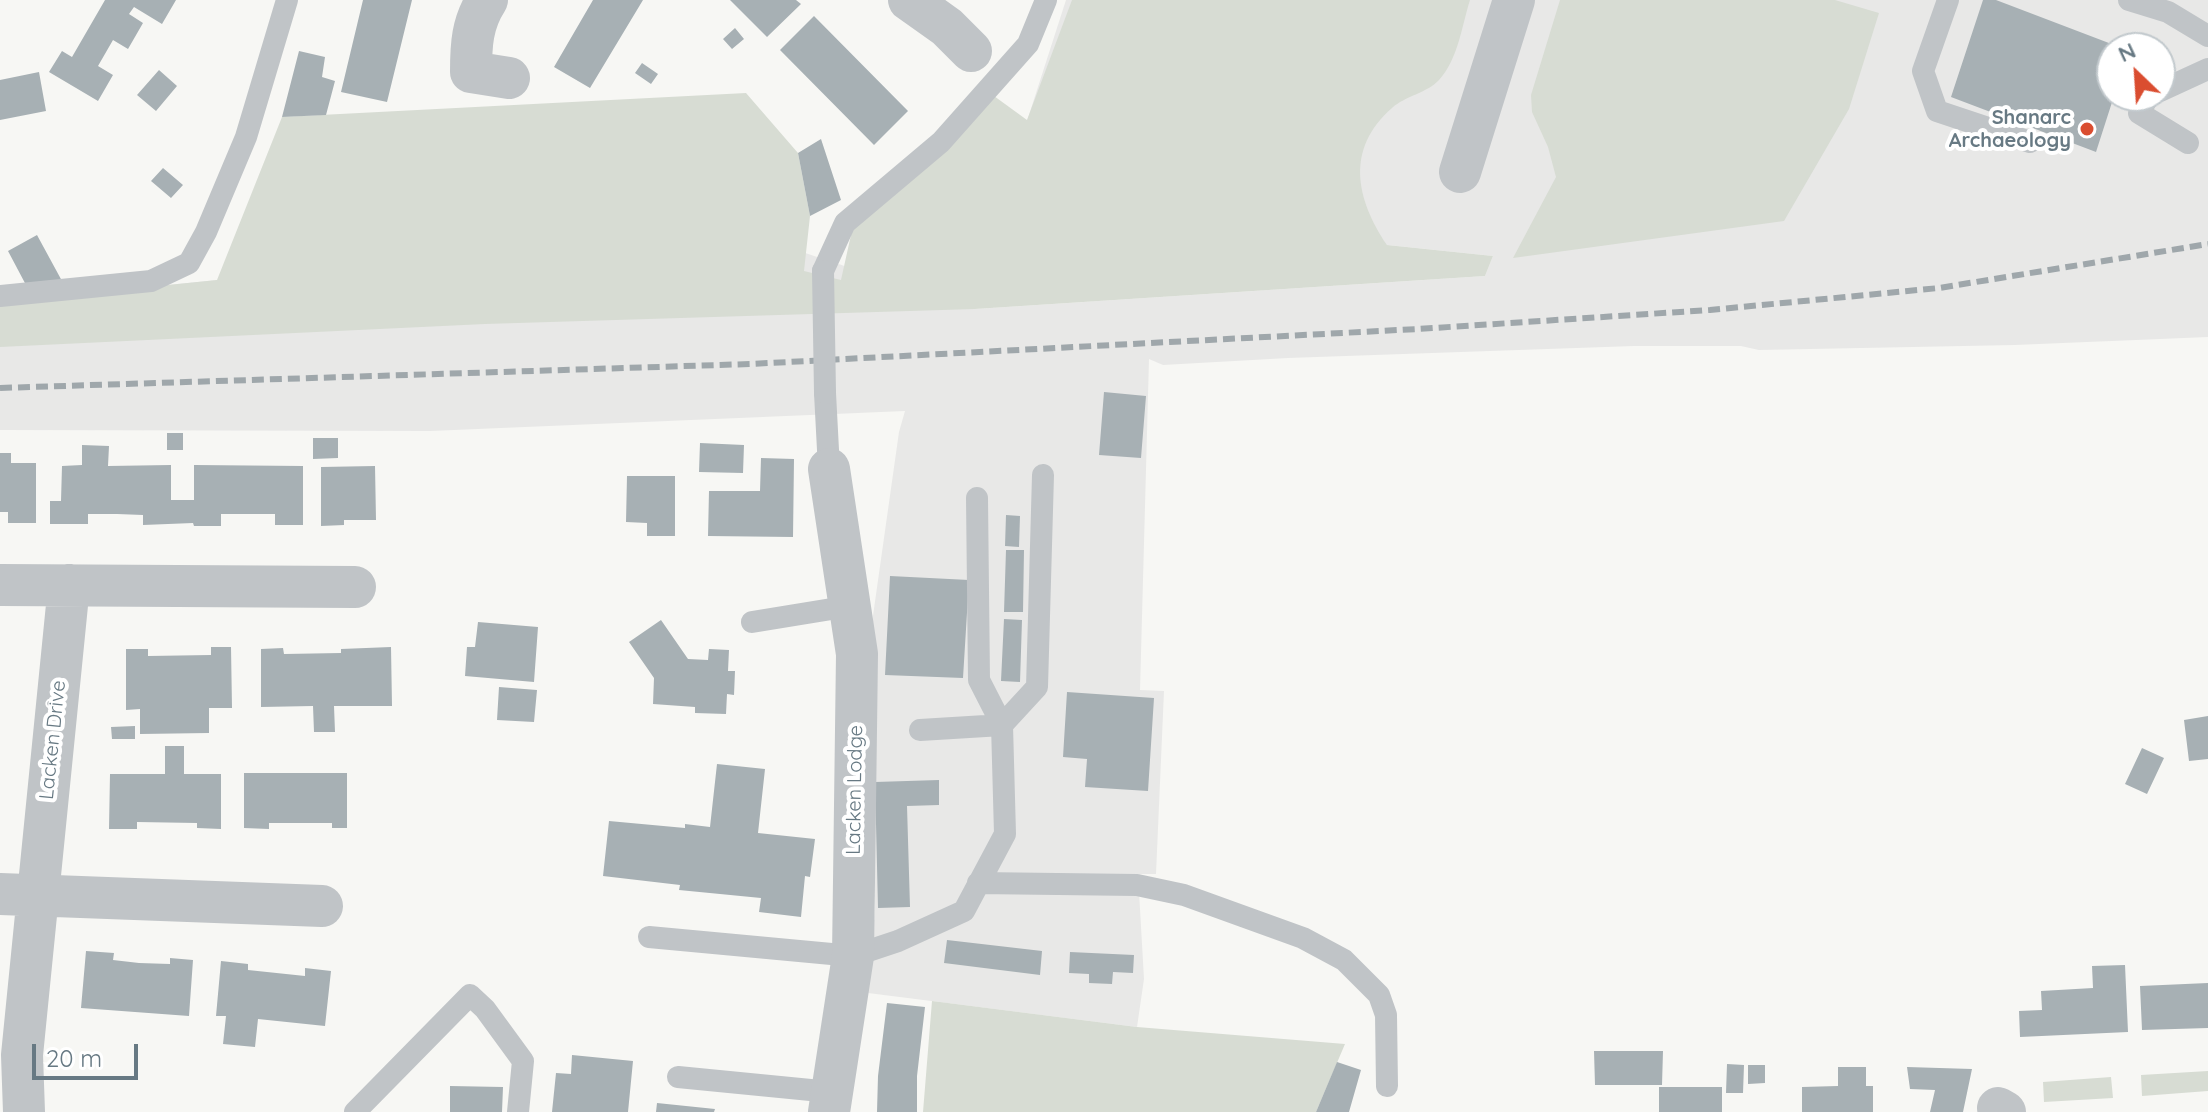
<!DOCTYPE html>
<style>
body{margin:0}
#map{position:relative;width:2208px;height:1112px;overflow:hidden;background:#f7f7f4;font-family:Quicksand,sans-serif}
canvas{display:block}
.north{position:absolute;left:2096px;top:32px;width:80px;height:80px;box-sizing:border-box;background:#fff;border:2px solid #c2c9cd;border-radius:50%;rotate:335deg;font-size:22px;font-weight:700;line-height:32px;text-align:center;color:#677983}
.north::after{content:'';display:block;margin:auto;width:28px;height:36px;background:#da4d30;clip-path:polygon(50% 0,100% 100%,50% 72%,0 100%)}
.scale{position:absolute;left:32px;top:1044px;width:106px;height:36px;box-sizing:border-box;border:4px solid #677983;border-top:0;padding-left:10px;font-size:24px;line-height:28px;white-space:nowrap;color:#677983;-webkit-text-stroke:6px #fff;paint-order:stroke}
</style>
<div id="map">
<canvas width="2208" height="1112"></canvas>
<div class="north">N</div>
<div class="scale">20 m</div>
</div>
<script>
const c = document.querySelector('canvas').getContext('2d');
c.lineJoin = 'round';
function fill(path, color) {
  c.fillStyle = color;
  c.fill(path, 'evenodd');
}
function stroke(path, color, width, dash) {
  c.strokeStyle = color;
  c.lineWidth = width;
  c.lineCap = dash ? 'butt' : 'round';
  c.setLineDash(dash || []);
  c.stroke(path);
}
function write(font, color, halo, rows, align = 'center') {
  c.font = font + ' Quicksand,sans-serif';
  c.lineWidth = 8;
  c.setLineDash([]);
  c.textBaseline = 'middle';
  c.strokeStyle = halo;
  c.fillStyle = color;
  for (const [text, x, y, turn = 0] of rows) {
    c.save();
    c.translate(x, y);
    c.rotate((+turn || 0) * Math.PI / 180);
    c.textAlign = isNaN(turn) ? turn : align;
    if (halo) c.strokeText(text, 0, 0);
    c.fillText(text, 0, 0);
    c.restore();
  }
}
const built = new Path2D(`
 M1066,0H2208V337L2015,345L1759,350L1741,346H1634L1288,358L1163,365L1149,359L1140,690L1164,691L1156,874H1138L1144,979L1137,1027L868,993L875,909L868,651L899,432L905,411L430,431L0,430V302L217,280L796,250L975,309L1485,276L1493,256L1387,245L1027,121ZM2112,48H2160V96H2112Z`);
const green = new Path2D(`
 M1072,0H1470C1462,25 1458,60 1439,80C1427,93 1405,96 1392,108C1345,149 1356,199 1387,245L1493,256L1485,276L975,309L485,324L0,347V302L217,280L282,117L746,93L798,153L810,216L804,271L841,280L853,226L994,96L1027,120Z
 M1560,0H1835L1879,13L1849,109L1784,221L1513,258L1556,177L1548,147L1532,112L1531,95Z
 M932,1001L1137,1027L1345,1044L1316,1112H923Z
 M2208,1071V1091L2142,1096L2141,1075Z
 M2111,1077L2113,1098L2044,1102L2043,1082Z`);
const building = new Path2D(`
 M105,0H176L162,24L134,7L129,14L143,23L128,49L113,40L98,66L113,75L98,101L49,72L62,51L72,57Z
 M363,0H412L387,102L341,92Z
 M593,0H643L590,88L554,67Z
 M730,0H796L801,4L767,37Z
 M1983,0H1996L2122,48H2112V96H2114L2096,152L1951,97Z
 M814,16L908,111L874,145L780,50Z
 M735,28L744,39L732,49L723,39Z
 M299,51L325,57L322,77L335,81L326,115L282,117Z
 M642,63L658,74L651,84L635,73Z
 M159,70L177,86L156,111L137,95Z
 M39,72L46,111L0,120V80Z
 M821,139L841,200L810,216L798,153Z
 M163,168L183,185L171,198L151,181Z
 M37,235L62,281L26,285L8,251Z
 M1104,392L1146,396L1141,458L1099,455Z
 M167,433H183V450H167Z
 M313,438H338V458L313,459Z
 M700,443L744,445L743,473L699,472Z
 M82,445L109,446L108,466L171,465V500H194V465L303,466V525H275V514H221V526H194L193,523L143,525V515L117,514H88V524H50V501H61L62,466L82,465Z
 M0,453H11V463H36V523H8V512H0Z
 M761,458L794,459L793,537L708,536L709,491H760Z
 M375,466L376,520H344V525L321,526V467Z
 M627,476H675V536H647V523L626,522Z
 M1006,515L1020,516L1019,547L1005,546Z
 M1006,550H1024L1023,612H1004Z
 M890,576L969,580L963,678L885,675Z
 M1004,619L1022,620L1020,682L1001,681Z
 M661,620L688,659L708,660L709,649L729,650L728,671H735L734,695L727,694L726,714L695,713V707L653,704L654,678L629,642Z
 M478,622L538,627L534,682L465,676L467,647H475Z
 M211,647H231L232,708H209V733L140,734V709L126,710V649H148V656L211,655Z
 M391,647L392,706H334L335,732H314L313,706L261,707V649L283,648L284,654L341,653V649Z
 M499,687L537,690L534,722L497,720Z
 M1067,692L1154,698L1148,791L1085,787L1087,759L1063,757Z
 M2208,716V759L2189,761L2184,720Z
 M135,726V739H112L111,727Z
 M165,746H184V774H221V829L197,828V823L137,822V829H109L110,774H165Z
 M2142,748L2164,758L2147,794L2125,784Z
 M717,764L765,769L758,833L815,839L810,877L805,876L801,917L759,912L761,898L679,890L680,885L603,876L609,821L685,828V824L710,827Z
 M244,773H347V828H332V823H269V829L244,828Z
 M939,780V805L907,806L910,907L878,908L875,782Z
 M947,940L1042,951L1040,975L944,963Z
 M86,951L114,953L113,960L139,963L170,964V958L193,960L189,1016L81,1008Z
 M1070,952L1134,955L1133,973L1113,972L1112,984L1089,983V974L1069,973Z
 M221,961L248,964V970L305,976V968L331,971L325,1026L258,1019L255,1047L223,1044L226,1016H216Z
 M2125,965L2128,1032L2020,1037L2019,1011L2042,1010L2041,991L2093,988L2092,966Z
 M2208,983V1028L2142,1030L2140,986Z
 M887,1003L925,1007L917,1076V1112H877L878,1076Z
 M1594,1051H1663L1662,1085H1595Z
 M572,1055L633,1061L628,1112H552L556,1073L571,1074Z
 M1337,1062L1361,1070L1349,1112H1316Z
 M1727,1064L1744,1065L1743,1093H1726Z
 M1748,1065H1765V1083L1748,1084Z
 M1838,1067H1866V1086H1873V1112H1802V1087L1838,1086Z
 M1907,1067L1972,1069L1963,1112H1930L1935,1090L1910,1089Z
 M450,1086L503,1087L502,1112H450Z
 M1659,1087H1722V1112H1659Z
 M657,1103L715,1109L714,1112H656Z`);
const lane = new Path2D(`
 M1948,0L1923,71L1937,111L2030,142
 M2129,0L2168,12L2208,36
 M2160,91L2208,69
 M2149,96L2139,113L2188,143
 M823,271L845,223L941,142L1028,44L1046,0
 M0,296L151,281L189,263L206,232L246,137L287,0
 M825,393L829,469
 M752,622L850,606
 M920,730L1002,725L979,680L977,498
 M978,883L1137,885L1184,895L1303,938L1344,960L1379,995L1386,1015L1387,1086
 M649,937L853,956L898,941L964,911L1005,834L1002,725L1037,687L1043,475
 M678,1077L831,1092
 M355,1112L470,995L485,1009L523,1061L518,1112`);
const street = new Path2D(`
 M487,0C472,23 471,45 471,72L509,78
 M909,0L947,27L971,51
 M1460,172L1514,0
 M0,585L355,587
 M0,894L322,906
 M1998,1108L2005,1112
 M24,1112L22,1055L69,585
 M829,1112L853,956L857,654L829,469`);
const rail = new Path2D(`
 M0,388L750,364L1418,329L1710,310L1939,288L2208,244`);
const laneBridge = new Path2D(`
 M823,271L825,393`);
const markers = [
 [2087,129,8,"#da4d30"]
];
const poiNames = [
 ["Shanarc",2071,118],
 ["Archaeology",2071,141]
];
const streetNames = [
 ["Lacken Drive",53,740,-84],
 ["Lacken Lodge",855,790,-89]
];
fill(built, '#e8e8e7');
fill(green, '#d7dcd3');
fill(building, '#a7b0b4');
stroke(lane, '#c0c4c7', 22);
stroke(street, '#c0c4c7', 42);
stroke(rail, '#9fa7ab', 6, [12, 6]);
stroke(laneBridge, '#c0c4c7', 22);
for (const [x, y, r, color] of markers) {
  const dot = new Path2D();
  dot.arc(x, y, r, 0, 2 * Math.PI);
  c.fillStyle = color;
  c.fill(dot);
  stroke(dot, '#fff', 3);
}
write('bold 20px', '#677983', '#fff', poiNames, 'right');
write('20px', '#677983', '#fff', streetNames);
</script>
